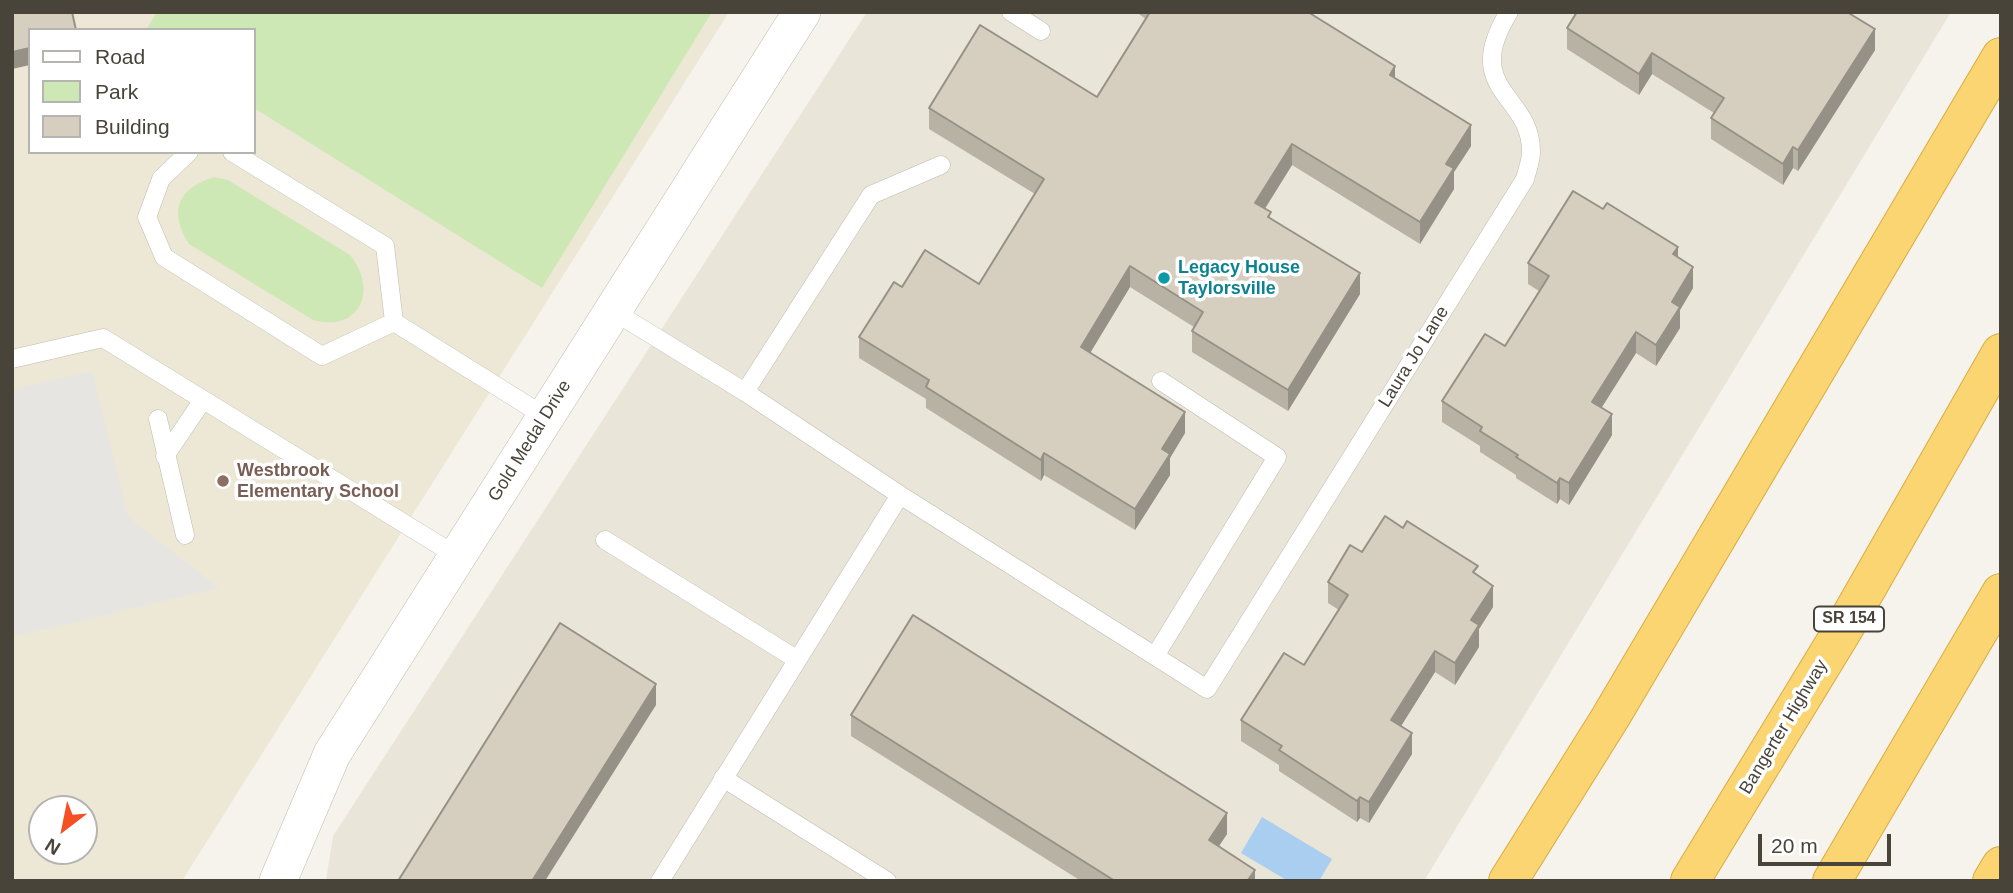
<!DOCTYPE html>
<style>
body{margin:0}
#map{position:relative;width:2013px;height:893px;overflow:hidden;background:#f5f3eb;font-family:Helvetica,sans-serif}
canvas{display:block}
.frame{position:absolute;inset:0;border:14px solid #494439;pointer-events:none}
.legend{position:absolute;left:28px;top:28px;width:228px;height:126px;box-sizing:border-box;background:#fff;border:2px solid #b6b4b0;margin:0;padding:9px 12px;list-style:none;font-size:21px;color:#494439}
.legend li{display:flex;align-items:center;gap:14px;height:35px}
.legend b{width:35px;border:2px solid #b6b4b0}
.north{position:absolute;left:28px;top:795px;width:70px;height:70px;box-sizing:border-box;background:#fff;border:2px solid #b6b4b0;border-radius:50%;rotate:212deg;font-size:19px;font-weight:700;line-height:28px;text-align:center;color:#494439}
.north::after{content:'';display:block;margin:auto;width:24px;height:32px;background:#f45023;clip-path:polygon(50% 0,100% 100%,50% 72%,0 100%)}
.scale{position:absolute;left:1758px;top:834px;width:133px;height:32px;box-sizing:border-box;border:4px solid #494439;border-top:0;padding-left:9px;font-size:21px;line-height:24px;white-space:nowrap;color:#494439;-webkit-text-stroke:5px #fff;paint-order:stroke}
</style>
<div id="map">
<canvas width="2013" height="893"></canvas>
<div class="frame"></div>
<ul class="legend">
<li><b style="height:9px;background:#fff"></b>Road</li>
<li><b style="height:19px;background:#cee8b5"></b>Park</li>
<li><b style="height:19px;background:#d6cfc0"></b>Building</li>
</ul>
<div class="north">N</div>
<div class="scale">20 m</div>
</div>
<script>
const c = document.querySelector('canvas').getContext('2d');
c.lineJoin = 'round';
function fill(path, color) {
  c.fillStyle = color;
  c.fill(path, 'evenodd');
}
function stroke(path, color, width, dash) {
  c.strokeStyle = color;
  c.lineWidth = width;
  c.lineCap = dash ? 'butt' : 'round';
  c.setLineDash(dash || []);
  c.stroke(path);
}
function write(font, color, halo, rows, align = 'center') {
  c.font = font + ' Helvetica,sans-serif';
  c.lineWidth = 7;
  c.setLineDash([]);
  c.textBaseline = 'middle';
  c.strokeStyle = halo;
  c.fillStyle = color;
  for (const [text, x, y, turn = 0] of rows) {
    c.save();
    c.translate(x, y);
    c.rotate((+turn || 0) * Math.PI / 180);
    c.textAlign = isNaN(turn) ? turn : align;
    if (halo) c.strokeText(text, 0, 0);
    c.fillText(text, 0, 0);
    c.restore();
  }
}
const residential = new Path2D(`
 M867,12H1951L1424,881H326L333,836Z`);
const education = new Path2D(`
 M12,12H729L182,881H12ZM30,30H254V152H30ZM42,809H84V851H42Z`);
const green = new Path2D(`
 M157,12H712L542,288L254,108V30H146Z
 M214,177L228,180L350,255C378,289 361,333 313,320L189,244C168,211 178,188 214,177Z`);
const parking = new Path2D(`
 M92,371L128,517L219,588L12,637V389Z`);
const water = new Path2D(`
 M1262,817L1332,859L1319,881H1288L1241,853Z`);
const service = new Path2D(`
 M1011,12L1041,31
 M189,152L161,179L147,217L164,257L322,356L394,322
 M232,152L385,246L394,322
 M613,311L745,392L900,495L1207,689L1525,179C1527,171 1531,161 1531,152C1532,94 1460,91 1509,12
 M394,322L546,417
 M12,359L103,338L457,556
 M745,392L871,195L941,165
 M158,419L185,535
 M165,456L203,400
 M605,540L796,659
 M1155,656L1277,457L1161,381
 M723,778L887,881
 M660,881L900,495`);
const minor = new Path2D(`
 M278,881L332,754L802,12`);
const motorway = new Path2D(`
 M1508,881L1610,718L2001,57
 M1690,881L1844,628L2001,353
 M1832,881L2001,593
 M1992,881L2001,866`);
const wall = new Path2D(`
 M1136,12H1308L1395,78L1471,146L1454,172V189L1420,244L1292,165L1265,209L1271,218L1360,294L1288,411L1192,352V331L1194,327L1130,287L1090,353L1185,433L1170,458V475L1135,530L1044,475L1041,481L926,408V399L859,358V337L902,287L979,284L1035,194L929,129V108L1097,97L1146,19Z
 M1574,12H1847L1875,50L1798,171L1793,168L1783,185L1711,139V118L1714,113L1652,74L1639,95L1567,49V28L1574,17Z
 M1678,257L1693,288L1680,310V328L1656,366L1636,353L1601,408L1612,435L1569,505L1560,499L1557,504L1516,478V475L1480,452V446L1442,422V401L1505,346L1539,291L1528,284V263Z
 M1362,552L1478,575L1493,607L1479,629V647L1455,685L1435,672L1401,726L1412,754L1369,823L1360,818L1357,822L1279,771V765L1241,741V720L1304,665L1339,610L1328,603V582Z
 M851,715L1227,834L1219,846L1255,881H1081L851,736Z`);
const shadedWall = new Path2D(`
 M1875,29V50L1798,171V150Z
 M30,48V65L12,69V52Z
 M1652,53V74L1639,95V74Z
 M1395,66V87L1390,75Z
 M1471,125V146L1454,172V189L1420,244V222L1446,164Z
 M1292,144V165L1255,224V203Z
 M1793,147V168L1783,185V164Z
 M1678,247V268L1673,254Z
 M1130,266V287L1081,368V347Z
 M1693,267V288L1680,310V328L1656,366V345L1672,302Z
 M1360,273V294L1288,411V390Z
 M1636,332V353L1592,423V402Z
 M1185,412V433L1170,458V475L1135,530V509L1162,449Z
 M1612,414V435L1569,505V483Z
 M1044,453V475L1041,481V460Z
 M1560,478V499L1557,504V483Z
 M1493,586V607L1479,629V647L1455,685V663L1471,620Z
 M1435,651V672L1391,742V720Z
 M656,684V705L545,881H532Z
 M1412,733V754L1369,823V802Z
 M1360,797V818L1357,822V801Z
 M1227,813V834L1209,861V840Z
 M1255,870V881H1248Z`);
const building = new Path2D(`
 M12,12H72L76,30H30V48L12,52Z
 M1150,12H1308L1395,66L1390,75L1471,125L1446,164L1454,168L1420,222L1292,144L1255,203L1271,212L1268,217L1360,273L1288,390L1192,331L1203,312L1130,266L1081,347L1185,412L1162,449L1170,454L1135,509L1044,453L1041,460L926,387L929,380L859,337L894,282L902,287L925,250L979,284L1044,179L929,108L980,25L1097,97Z
 M1577,12H1847L1875,29L1798,150L1793,147L1783,164L1711,118L1724,98L1652,53L1639,74L1567,28Z
 M1573,191L1603,209L1607,203L1678,247L1673,254L1693,267L1672,302L1680,307L1656,345L1636,332L1592,402L1612,414L1569,483L1560,478L1557,483L1516,457L1518,455L1480,431L1482,427L1442,401L1485,334L1505,346L1549,276L1528,263Z
 M1385,516L1403,528L1407,521L1478,566L1473,572L1493,586L1471,620L1479,625L1455,663L1435,651L1391,720L1412,733L1369,802L1360,797L1357,801L1279,750L1282,746L1241,720L1284,653L1304,665L1348,595L1328,582L1350,545L1362,552Z
 M913,615L1227,813L1209,840L1255,870L1248,880L1249,881H1115L851,715Z
 M560,623L656,684L532,881H398Z`);
const markers = [
 [1164,278,7,"#0f9aa8"],
 [223,481,7,"#8d6e63"]
];
const shields = [
 [1849,619,70]
];
const shieldNames = [
 ["SR 154",1849,619]
];
const cultureNames = [
 ["Legacy House",1178,268],
 ["Taylorsville",1178,289]
];
const streetNames = [
 ["Laura Jo Lane",1414,357,-58],
 ["Gold Medal Drive",530,441,-58],
 ["Bangerter Highway",1784,727,-59]
];
const educationNames = [
 ["Westbrook",237,471],
 ["Elementary School",237,492]
];
fill(residential, '#e9e5d9');
fill(education, '#ede8d5');
fill(green, '#cee8b5');
fill(parking, '#e7e5e2');
fill(water, '#aaceef');
stroke(service, '#c0bbad', 19);
stroke(minor, '#c0bbad', 38);
stroke(motorway, '#daab40', 40);
stroke(service, '#fff', 18);
stroke(minor, '#fff', 37);
stroke(motorway, '#fad571', 38);
fill(wall, '#b8b2a5');
fill(shadedWall, '#969186');
fill(building, '#d6cfc0');
stroke(building, '#969186', 2);
for (const [x, y, r, color] of markers) {
  const dot = new Path2D();
  dot.arc(x, y, r, 0, 2 * Math.PI);
  c.fillStyle = color;
  c.fill(dot);
  stroke(dot, '#fff', 2.5);
}
for (const [x, y, w] of shields) {
  const box = new Path2D();
  box.roundRect(x - w / 2, y - 12.5, w, 25, 5);
  c.fillStyle = '#fff';
  c.fill(box);
  stroke(box, '#494439', 2);
}
write('bold 16px', '#494439', null, shieldNames);
write('bold 18px', '#0d838f', '#fff', cultureNames, 'left');
write('18px', '#494439', '#fff', streetNames);
write('bold 18px', '#785e54', '#fff', educationNames, 'left');
</script>
